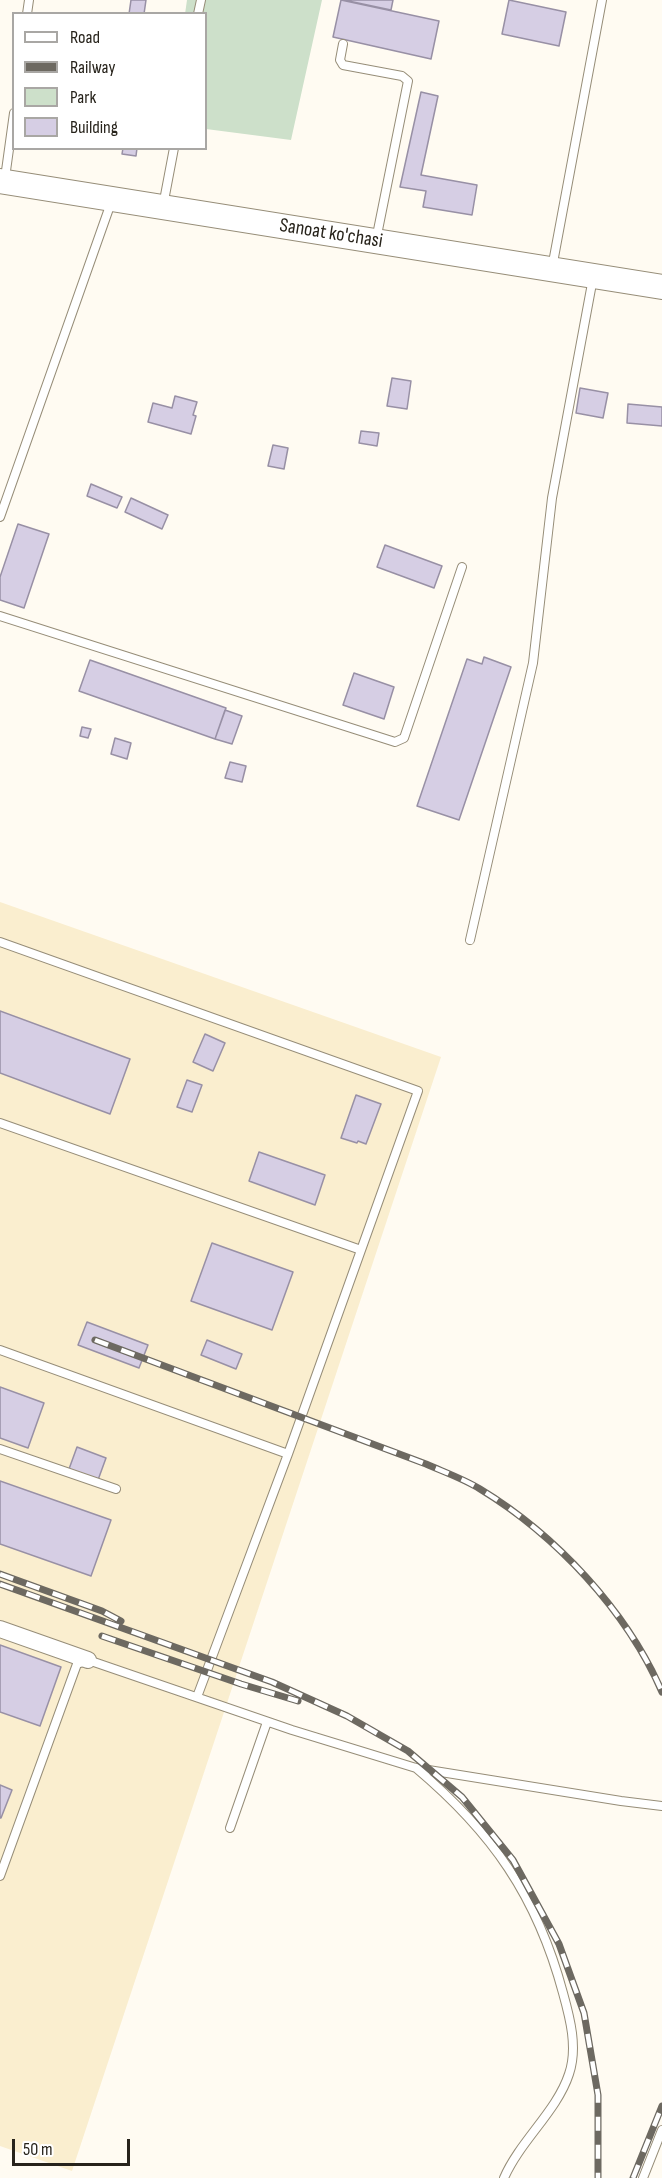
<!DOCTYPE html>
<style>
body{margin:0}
#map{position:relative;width:662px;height:2178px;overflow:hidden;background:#fffbf2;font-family:"Sofia Sans Condensed",sans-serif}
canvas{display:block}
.legend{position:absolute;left:12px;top:12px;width:195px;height:138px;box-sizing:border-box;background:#fff;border:2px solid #a9a7a4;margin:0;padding:8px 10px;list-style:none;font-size:18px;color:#27231b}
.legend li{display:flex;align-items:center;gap:12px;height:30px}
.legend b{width:30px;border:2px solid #a9a7a4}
.scale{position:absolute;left:12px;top:2139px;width:118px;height:27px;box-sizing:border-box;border:3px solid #27231b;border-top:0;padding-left:8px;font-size:18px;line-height:21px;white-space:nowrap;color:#27231b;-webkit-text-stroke:4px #fff;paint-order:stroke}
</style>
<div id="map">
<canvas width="662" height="2178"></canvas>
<ul class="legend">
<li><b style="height:8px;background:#fff"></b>Road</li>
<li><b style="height:8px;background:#6d6961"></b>Railway</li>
<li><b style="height:16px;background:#cde0ca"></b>Park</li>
<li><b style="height:16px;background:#d6cee4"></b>Building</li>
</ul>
<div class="scale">50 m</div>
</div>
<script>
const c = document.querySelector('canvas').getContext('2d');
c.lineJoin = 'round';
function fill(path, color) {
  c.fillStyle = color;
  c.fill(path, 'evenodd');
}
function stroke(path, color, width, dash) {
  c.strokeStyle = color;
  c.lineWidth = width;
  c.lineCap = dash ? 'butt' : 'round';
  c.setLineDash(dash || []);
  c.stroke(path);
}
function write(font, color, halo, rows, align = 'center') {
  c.font = font + ' "Sofia Sans Condensed",sans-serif';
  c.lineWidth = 5;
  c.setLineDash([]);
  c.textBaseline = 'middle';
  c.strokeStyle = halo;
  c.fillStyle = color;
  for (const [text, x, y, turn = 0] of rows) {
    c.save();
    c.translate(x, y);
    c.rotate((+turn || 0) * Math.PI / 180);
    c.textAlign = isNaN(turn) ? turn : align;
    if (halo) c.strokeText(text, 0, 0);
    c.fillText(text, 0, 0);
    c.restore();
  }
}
const built = new Path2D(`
 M0,902L441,1057L72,2171L0,2146Z`);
const green = new Path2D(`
 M187,0H322L291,140L206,129V14H185Z`);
const building = new Path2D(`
 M131,0H146L144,14H129Z
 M341,0L439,21L431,59L333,37Z
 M344,0H393L391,10Z
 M509,0L566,12L559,46L502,34Z
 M421,92L438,96L421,175L477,185L472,215L423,207L426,191L400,187Z
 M123,148H137L136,156L122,154Z
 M392,378L411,381L407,409L387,406Z
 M580,388L608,393L603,418L576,413Z
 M175,396L197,402L193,415L196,416L191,434L148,422L153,403L172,408Z
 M628,404L662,407V426L627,423Z
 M361,431L379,433L377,446L359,443Z
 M273,445L288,448L284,469L268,466Z
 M91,484L122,497L117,508L87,496Z
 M131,498L168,515L162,529L125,512Z
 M18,524L49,534L24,608L0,600V577Z
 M385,545L442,566L434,588L377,567Z
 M484,657L511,667L459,820L417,806L467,659L482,664Z
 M90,660L226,708L215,739L79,691Z
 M354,673L394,687L384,719L343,705Z
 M225,710L242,716L232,744L215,739Z
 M82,727L91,729L88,738L80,736Z
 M115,738L131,743L127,759L111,754Z
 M230,762L246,766L242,782L225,778Z
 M0,1011L130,1059L110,1114L0,1073Z
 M205,1034L225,1043L213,1071L193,1062Z
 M187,1080L202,1085L192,1112L177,1107Z
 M356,1095L381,1104L366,1144L358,1141L357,1143L341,1138Z
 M259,1152L325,1175L315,1205L249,1181Z
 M212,1243L293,1272L272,1330L191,1301Z
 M87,1322L148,1345L139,1368L78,1345Z
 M207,1340L242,1354L236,1369L201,1355Z
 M0,1387L44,1403L28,1448L0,1438Z
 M77,1447L106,1458L98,1480L69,1469Z
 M0,1481L111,1520L91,1576L0,1544Z
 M0,1645L61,1667L40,1726L0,1712Z
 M0,1785L12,1790L1,1818H0Z`);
const lane = new Path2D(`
 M27,14L29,0
 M198,14L201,0
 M343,44L340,60L343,65L402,76L408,81L376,240
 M5,178L14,113
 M163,206L174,148
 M552,268L602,0
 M0,517L112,200
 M0,616L395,742L404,738L462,567
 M470,940L533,663L552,498L593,278
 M0,942L418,1091L288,1454L197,1697
 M0,1123L361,1250
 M0,1350L288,1454
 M0,1449L116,1489
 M416,1768C492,1832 537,1896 563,1993C570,2018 578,2048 569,2074C557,2111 520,2141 504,2178
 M230,1828L267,1722
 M0,1876L77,1664L88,1660L292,1730L416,1768L621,1801L662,1806
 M643,2178L662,2130`);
const street = new Path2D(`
 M0,1629L88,1660`);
const secondary = new Path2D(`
 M0,181L662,287`);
const rail = new Path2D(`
 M95,1340L426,1464C444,1472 464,1479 480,1489C556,1535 627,1611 662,1692
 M0,1574L102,1611L121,1621
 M0,1584L272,1682L347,1716L408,1751L462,1797L513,1860L559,1944L584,2013L598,2095V2178
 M102,1636L241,1684L298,1701
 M633,2178L662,2106`);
const streetNames = [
 ["Sanoat ko'chasi",331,234,9]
];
fill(built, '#faeecf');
fill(green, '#cde0ca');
fill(building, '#d6cee4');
stroke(building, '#9890a5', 1.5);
stroke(lane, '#968d78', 10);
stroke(street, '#968d78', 18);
stroke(secondary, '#968d78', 26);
stroke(lane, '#fff', 8);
stroke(street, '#fff', 16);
stroke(secondary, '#fff', 24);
stroke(rail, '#6d6961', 7);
stroke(rail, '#fff', 4.5, [14]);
write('20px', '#27231b', '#fff', streetNames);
</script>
